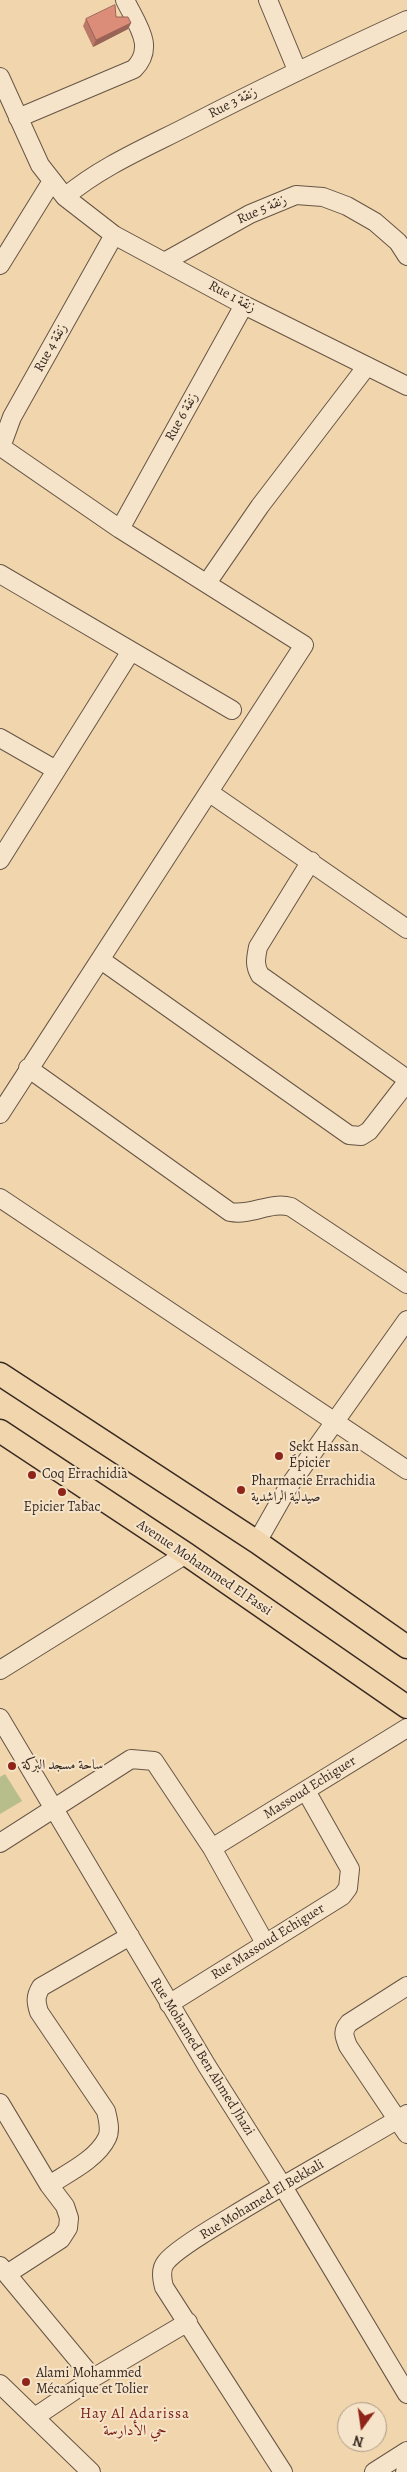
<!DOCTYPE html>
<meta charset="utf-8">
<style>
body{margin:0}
#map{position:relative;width:407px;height:2472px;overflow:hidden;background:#f1d6ad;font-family:Alegreya,serif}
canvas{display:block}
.north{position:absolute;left:337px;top:2402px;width:50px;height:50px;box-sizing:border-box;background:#f6e4ca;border:1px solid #aa9a87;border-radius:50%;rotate:194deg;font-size:14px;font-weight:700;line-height:20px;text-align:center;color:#382a22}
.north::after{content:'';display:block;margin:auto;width:18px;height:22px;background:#8f2418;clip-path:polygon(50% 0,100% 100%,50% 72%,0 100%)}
</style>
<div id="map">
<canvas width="407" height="2472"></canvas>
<div class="north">N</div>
</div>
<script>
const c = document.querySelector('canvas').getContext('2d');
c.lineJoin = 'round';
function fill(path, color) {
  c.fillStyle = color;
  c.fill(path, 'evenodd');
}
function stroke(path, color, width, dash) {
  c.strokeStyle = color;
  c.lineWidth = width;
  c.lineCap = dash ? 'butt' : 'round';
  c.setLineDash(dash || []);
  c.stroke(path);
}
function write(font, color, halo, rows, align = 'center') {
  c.font = font + ' Alegreya,Amiri,serif';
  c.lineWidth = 4;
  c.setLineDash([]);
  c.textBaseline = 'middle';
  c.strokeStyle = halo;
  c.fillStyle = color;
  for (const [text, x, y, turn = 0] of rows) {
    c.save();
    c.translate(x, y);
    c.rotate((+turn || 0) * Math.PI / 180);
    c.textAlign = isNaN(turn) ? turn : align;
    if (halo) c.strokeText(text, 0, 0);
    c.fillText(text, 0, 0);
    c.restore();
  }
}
const green = new Path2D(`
 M5,1774L22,1801L0,1814V1777Z`);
const minor = new Path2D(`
 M268,0L297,70
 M0,77L40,165L65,197L114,235L244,305L407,386
 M18,118L134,69C156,47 137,25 125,0
 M65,197C103,165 150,146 194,123C264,87 335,53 407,20
 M166,261L250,214L296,195L323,197L347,206L375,222L398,242L407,256
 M0,265L52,181
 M120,529L244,305
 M0,574L232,710
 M207,583L260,506L367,366
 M0,738L56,770
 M210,793L407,929
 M0,860L131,651
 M311,861L258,947C256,958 254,965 260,975L407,1079
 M101,960L349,1135L361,1136L369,1131L407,1082
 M28,1068L230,1212C252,1216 270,1201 291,1207L407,1284
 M0,1114L304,645L120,529L1,447L12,417L114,235
 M0,1198L407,1470
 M257,1542L287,1489L407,1320
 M0,1670L186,1554
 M0,1718L207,2066L282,2185L407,2394
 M0,1843L131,1759L154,1761L212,1848L265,1943
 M212,1848L407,1728
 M407,1986L349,2023C342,2031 344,2036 348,2046L407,2134
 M169,2004L342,1896L348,1888L350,1869L306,1791
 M0,2103L49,2185L65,2206L69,2218L68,2228L61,2239L7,2274
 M49,2185C68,2173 97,2159 107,2138C111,2130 108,2120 106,2111L39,2012C36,2002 35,1997 41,1987L130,1936
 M0,2266L93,2378
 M0,2384L91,2472
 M35,2417L93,2378L188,2322
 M283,2472L164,2287C162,2279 160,2269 166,2262C176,2249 214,2227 229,2218C288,2182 348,2149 407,2114
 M374,2472L407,2451
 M405,2472L407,2469`);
const major = new Path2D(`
 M0,1374L257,1542L407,1647
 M0,1431L186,1554L407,1707`);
const wall = new Path2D(`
 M116,17L131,23L128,29L93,47L83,26L86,19Z`);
const shadedWall = new Path2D(`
 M131,23L128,29L93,47L96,40Z`);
const building = new Path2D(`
 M115,5L116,17H128L131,23L96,40L86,19Z`);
const markers = [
 [279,1456,5,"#8f2418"],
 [32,1475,5,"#8f2418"],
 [241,1490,5,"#8f2418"],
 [62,1492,5,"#8f2418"],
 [12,1766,5,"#8f2418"],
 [26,2382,5,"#8f2418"]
];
const streetNames = [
 ["Rue 3 زنقة",233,103,-27],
 ["Rue 5 زنقة",262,210,-24],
 ["Rue 1 زنقة",232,297,28],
 ["Rue 4 زنقة",51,348,-61],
 ["Rue 6 زنقة",182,417,-61],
 ["Avenue Mohammed El Fassi",204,1568,34],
 ["Massoud Echiguer",310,1788,-32],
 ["Rue Massoud Echiguer",268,1942,-32],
 ["Rue Mohamed Ben Ahmed Jhazi",202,2057,58],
 ["Rue Mohamed El Bekkali",262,2200,-31]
];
const poiNames = [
 ["Sekt Hassan",289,1448],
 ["Épicier",289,1464],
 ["Coq Errachidia",42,1475],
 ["Pharmacie Errachidia",251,1482],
 ["صيدلية الراشدية",251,1498],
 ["Epicier Tabac",62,1508,"center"],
 ["ساحة مسجد البركة",22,1766],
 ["Alami Mohammed",36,2374],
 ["Mécanique et Tolier",36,2390]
];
const neighbourhoodNames = [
 ["Hay Al Adarissa",135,2414],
 ["حي الأدارسة",135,2431]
];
fill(green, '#b8be8b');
stroke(minor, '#665545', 20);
stroke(major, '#382a22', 25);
stroke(minor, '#f6e4ca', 18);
stroke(major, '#f1d6ad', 22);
fill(wall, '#bc7968');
fill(shadedWall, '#996355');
fill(building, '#db8d79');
stroke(building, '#996355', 1);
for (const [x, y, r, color] of markers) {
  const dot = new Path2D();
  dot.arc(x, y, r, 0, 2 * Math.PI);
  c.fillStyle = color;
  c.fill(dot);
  stroke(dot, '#f6e4ca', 2);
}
write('14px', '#382a22', '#f6e4ca', streetNames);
write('14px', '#382a22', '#f6e4ca', poiNames, 'left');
c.letterSpacing = '1px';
write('15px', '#7a1f14', '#f6e4ca', neighbourhoodNames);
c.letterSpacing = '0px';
</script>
